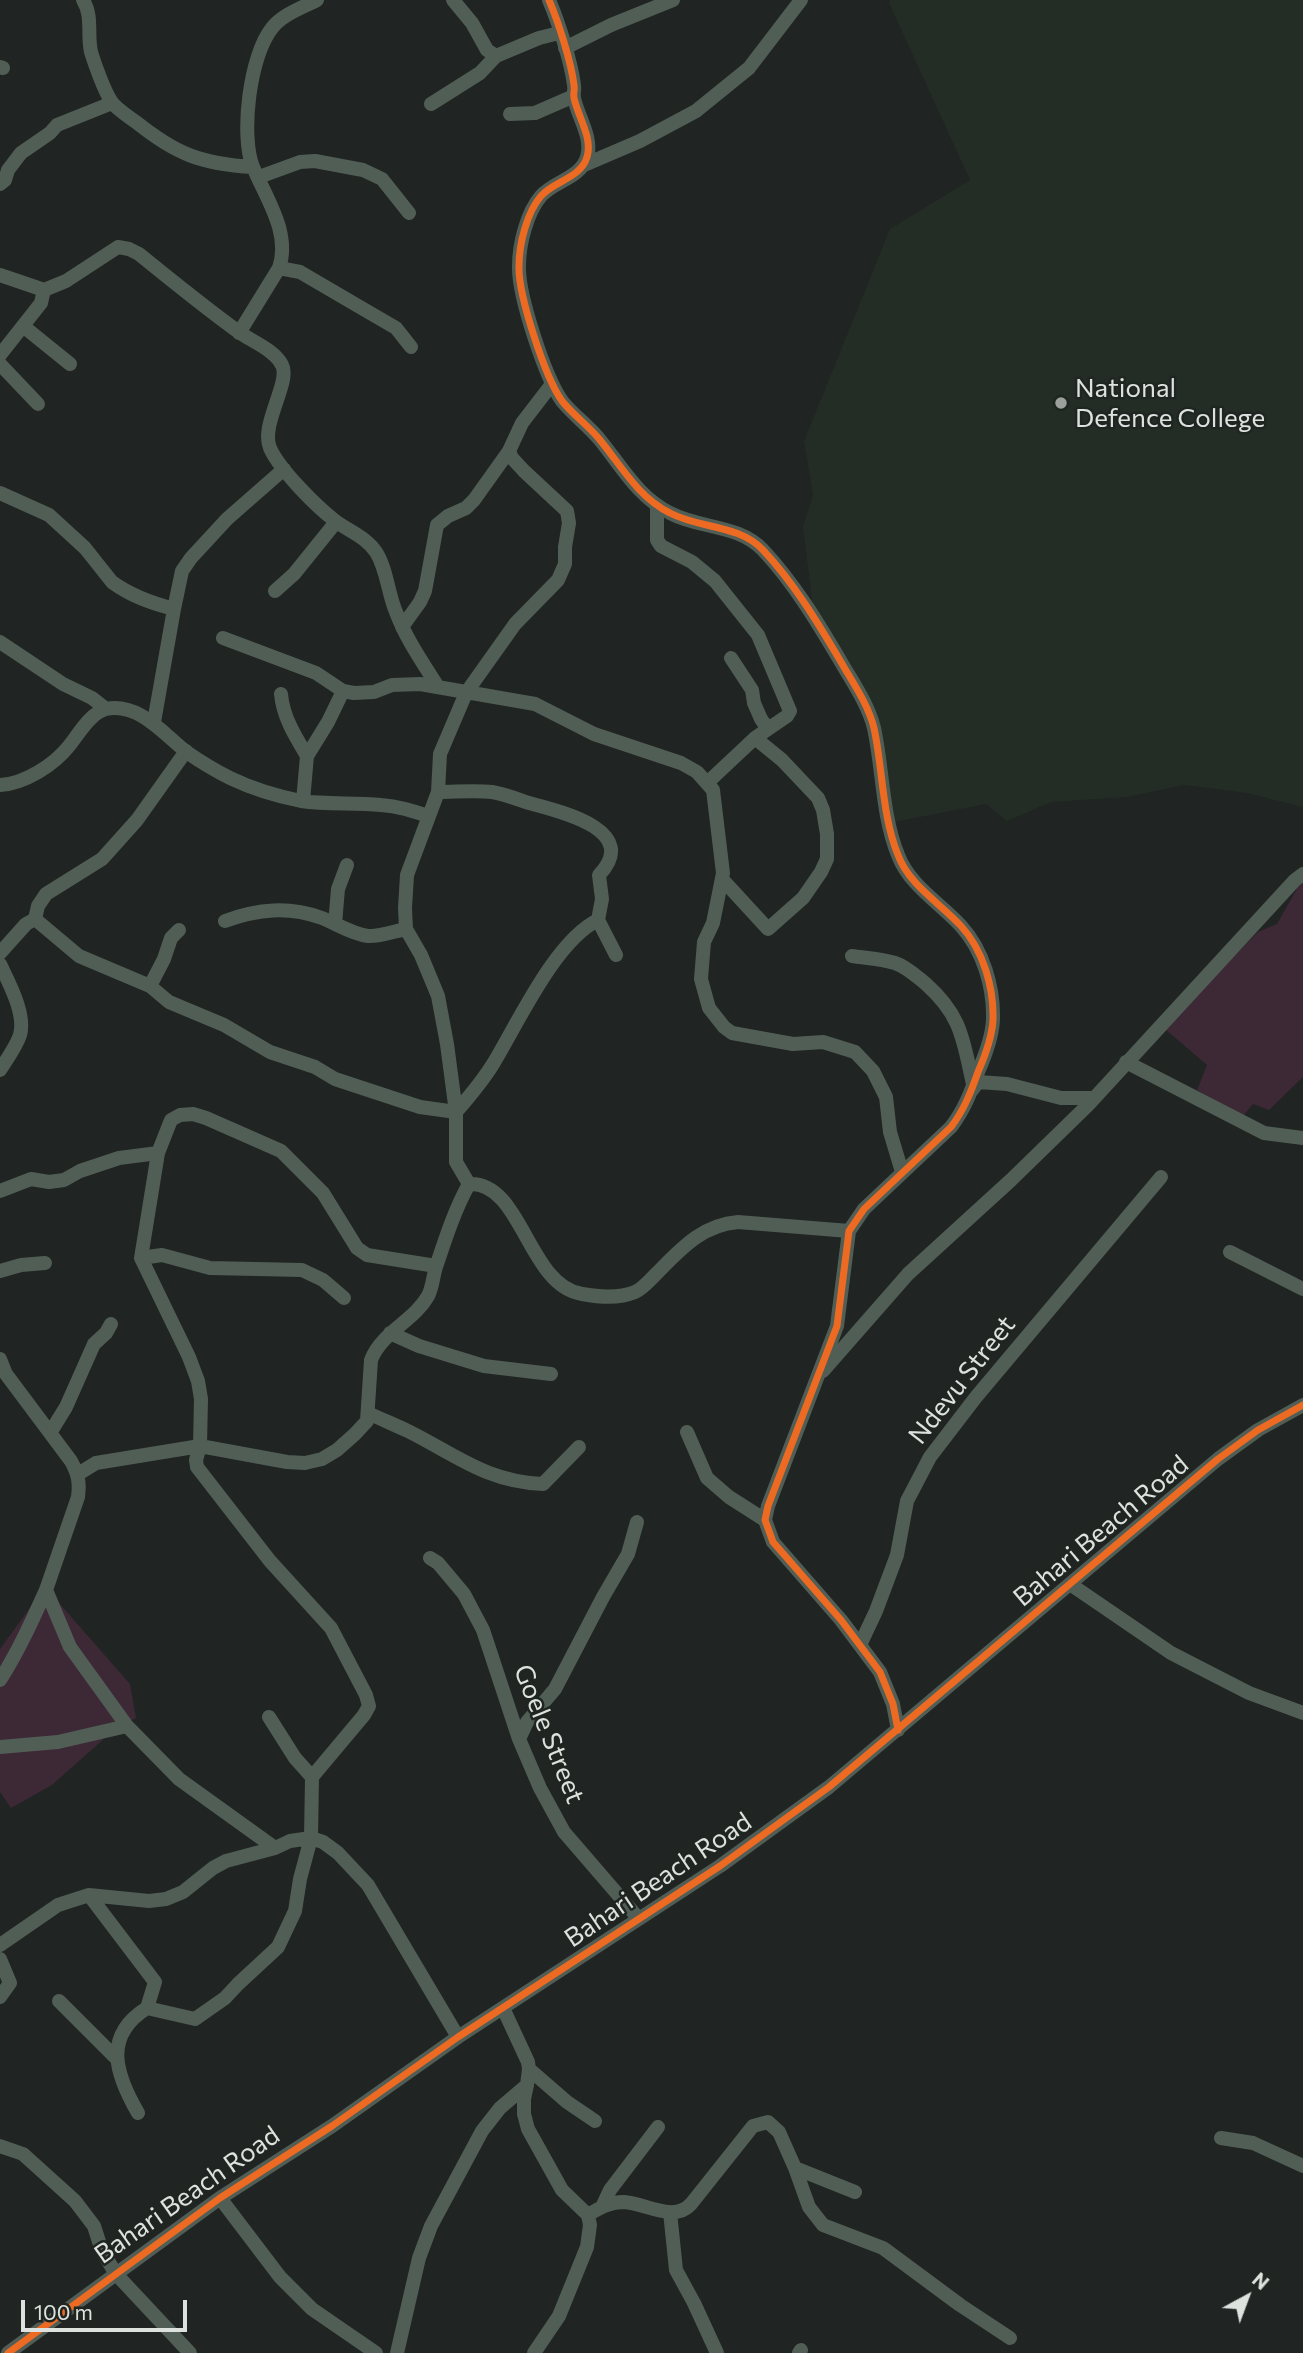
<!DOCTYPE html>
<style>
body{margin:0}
#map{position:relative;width:1303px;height:2353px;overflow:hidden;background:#202422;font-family:Commissioner,sans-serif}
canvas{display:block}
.north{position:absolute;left:1212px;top:2262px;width:70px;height:70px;-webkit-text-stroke:5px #1f2521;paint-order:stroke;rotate:41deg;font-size:19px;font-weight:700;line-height:28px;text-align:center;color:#dee2df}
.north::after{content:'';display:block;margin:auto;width:24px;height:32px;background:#dee2df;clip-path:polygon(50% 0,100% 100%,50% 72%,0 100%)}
.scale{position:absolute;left:21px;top:2300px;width:166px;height:32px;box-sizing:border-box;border:4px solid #dee2df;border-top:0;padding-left:9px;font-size:21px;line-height:24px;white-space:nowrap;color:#dee2df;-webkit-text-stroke:5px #1f2521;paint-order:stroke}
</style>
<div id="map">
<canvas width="1303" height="2353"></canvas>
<div class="north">N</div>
<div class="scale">100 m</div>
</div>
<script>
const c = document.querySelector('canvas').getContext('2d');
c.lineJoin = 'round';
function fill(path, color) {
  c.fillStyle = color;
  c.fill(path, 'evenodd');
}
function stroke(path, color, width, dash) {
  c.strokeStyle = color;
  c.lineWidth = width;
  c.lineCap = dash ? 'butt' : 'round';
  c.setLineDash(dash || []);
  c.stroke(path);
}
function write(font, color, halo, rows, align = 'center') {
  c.font = font + ' Commissioner,sans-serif';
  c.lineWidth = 5;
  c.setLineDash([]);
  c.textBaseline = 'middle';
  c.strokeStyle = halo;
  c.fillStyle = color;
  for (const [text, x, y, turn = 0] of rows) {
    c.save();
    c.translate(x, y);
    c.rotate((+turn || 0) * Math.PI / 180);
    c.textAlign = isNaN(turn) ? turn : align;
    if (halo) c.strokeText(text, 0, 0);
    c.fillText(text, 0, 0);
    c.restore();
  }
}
const built = new Path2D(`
 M890,0H1303V807L1247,793L1184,785L1127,797L1051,802L1007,821L986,804L889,823L864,695L813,608L803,527L813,495L804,441L890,229L970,180L889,3Z`);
const green = new Path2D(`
 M1303,883V1077L1269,1110L1253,1104L1242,1117L1197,1090L1207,1065L1166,1030L1221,969L1258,932L1277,924L1298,887Z
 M45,1587L130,1684L136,1718L115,1729L52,1785L11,1808L0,1792V1649Z`);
const minor = new Path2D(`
 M83,0C93,16 87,34 91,52C95,65 104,90 111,101C116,109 128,116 136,122C176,154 201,164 253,167
 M453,0L472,23L487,50L496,56L539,38L559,33
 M549,0C558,21 571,61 574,85C575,94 573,89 574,98C578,117 593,138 587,157C581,178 554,181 541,196C527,212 519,244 519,266C518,295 545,377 562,401C573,415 589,426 600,440C622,467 638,497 670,513C700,529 738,524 763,550C794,583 818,623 841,662C853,683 868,704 874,728C883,770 882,816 898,855C909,885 940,903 961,926C983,950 994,987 993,1020C992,1038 985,1056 978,1072C971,1092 964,1110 951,1127L864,1209L849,1231L837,1326L768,1506L765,1520L773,1542L841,1620L880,1672L893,1704L898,1730
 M565,48L611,25L673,0
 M0,67L3,68
 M431,104L480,73L496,56
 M510,114L535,113L574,96
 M584,165L640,141L696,111L749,68L801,0
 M259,177L300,162L315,161L363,170L382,179L409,213
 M0,184L5,180L8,170L21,153L50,133L57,125L112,103
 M279,268L300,272L365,310L396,328L411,347
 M0,275L44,290L66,281L118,247L129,249L139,254C171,280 203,306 236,330C250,341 274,349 282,365C291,382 260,425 270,448C279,469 316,506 334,520C348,531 365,536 376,552C387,569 388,594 396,612C406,639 423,663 438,687
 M23,326L70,364
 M239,333L279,268C291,233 266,198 253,167C240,135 250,55 272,28C283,14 302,8 317,0
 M0,355L41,303L44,290
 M0,364L38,404
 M0,493L49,515L85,548L112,582C131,596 151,603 174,609L154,722
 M657,506V540L661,546L692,562L715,581L758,635L790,711L787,716L768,729
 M275,591L294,574L336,522
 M174,609L182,571L191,558L227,519L284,469
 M402,627L420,602L425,591L437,525L448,516L466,508L474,500L509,451
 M223,638L316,673L343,691
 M0,642L63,684L92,698L106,709
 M281,694C283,717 295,736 307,756
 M707,783L755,738L768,729L761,719L754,703L752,690L731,658
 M0,785C24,784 54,765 69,746C78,735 90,713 106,709C140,702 165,736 188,753C201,762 216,771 230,778C253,789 276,796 301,801C328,805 355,802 381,805C398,806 413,811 428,816
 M438,792C456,792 475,790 492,792C504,794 517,799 529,803C559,811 642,830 599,875L602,899L598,920L616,955
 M303,801L307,756L328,722L343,691L354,693L374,692L392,685L420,684L535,704L594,734L681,763L697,772L713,790L723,873L713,923L704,942L701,979L709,1008L724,1027L732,1033L793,1044L823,1042L855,1052L873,1071L886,1097L890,1132L902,1172
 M722,879L768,929L803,898L821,872L827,859V834L823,810L818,798L782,760L755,738
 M35,919L38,906L46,894L102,859L137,820L186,751
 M225,921C258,909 288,906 322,918C337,924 352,934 368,936C379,937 395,931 406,929
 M335,924L338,889L347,865
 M0,953L26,924L35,919L79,956L150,986L164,959L171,938L179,930
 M852,956C866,958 882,959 895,963C907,967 916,976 926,984C962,1016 963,1040 973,1084
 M0,964C9,983 26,1014 20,1035C16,1047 7,1059 0,1070
 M150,986L169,1002L224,1025L270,1052L315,1067L335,1079L420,1107L456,1112C469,1097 482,1082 493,1064C518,1023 555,941 598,920
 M1126,1062L1264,1133L1303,1138
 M972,1090L978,1082L1007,1084L1061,1098H1094
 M469,1184C522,1181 528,1286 582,1294C599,1297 618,1299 635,1292C642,1289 649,1281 655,1275C680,1250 701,1225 738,1222L849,1231
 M0,1191L31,1179L49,1182L64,1180L80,1171L119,1158L158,1153
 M1230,1252L1303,1289
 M141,1258L162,1255L210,1268L302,1270L323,1280L344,1298
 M0,1271L21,1265L45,1263
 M390,1333L419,1346L484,1366L551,1374
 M0,1359L6,1374L71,1461C78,1474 80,1482 78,1497L46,1590L70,1647L127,1726L179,1779L275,1848
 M823,1371L908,1274L1011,1180L1088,1105L1295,880L1303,874
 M368,1413C381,1419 395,1425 408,1431C456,1455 487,1482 543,1484L579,1447
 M687,1432L707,1478L729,1497L765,1520
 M50,1433L66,1407L94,1344L106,1333L111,1324
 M78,1474L96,1463L200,1446L287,1462L305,1463L322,1459L337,1450L355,1434L367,1421L371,1360C382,1332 414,1321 428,1296C433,1287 433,1274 437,1264C446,1237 455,1209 469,1184L456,1162V1112L447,1044L438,996L421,955L406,929L405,908L407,875L438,792L440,754L466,693L515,624L558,580L565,564V547L569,523L567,511L524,471L512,458L509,451L522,423L552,384
 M430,1558L438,1563L464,1594L483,1630L519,1739L540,1788L564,1832L639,1919
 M1070,1584L1171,1653L1249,1693L1303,1713
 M860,1645L876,1611L897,1555L907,1501L930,1457L976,1397L1161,1177
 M0,1680C18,1652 32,1621 46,1590
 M269,1717L295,1758L312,1777
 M519,1739L527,1722L555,1689L603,1597L628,1554L637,1522
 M0,1747L58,1742L127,1726
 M89,1895L155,1982L147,2008C102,2036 116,2075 138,2113
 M0,1945L58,1905L89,1895L149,1901L166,1899L183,1892L213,1868L226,1861L275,1848L290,1841L311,1838L323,1842L338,1853L368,1885L458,2037
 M0,1959L10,1983L0,1997
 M59,2001L115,2057
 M147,2008L195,2019L225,1998L238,1984L278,1947L295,1911L300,1879L311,1838L312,1777L364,1715L369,1706L366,1695L331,1628L270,1561L197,1467L196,1460L200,1446L201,1399L198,1381L189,1357L141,1258L158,1153L171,1120L180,1115L193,1114L206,1118L281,1151L323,1193L357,1248L367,1255L436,1266
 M529,2069L567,2102L595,2121
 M527,2085L524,2099V2114L528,2129L562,2190L588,2215L590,2225L587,2247L559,2316L534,2353
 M1221,2138L1253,2143L1303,2166
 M0,2146L23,2154L75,2201L94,2226L102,2251L116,2274L190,2353
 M795,2168L855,2192
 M220,2198L280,2277L312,2309L376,2353
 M603,2205L610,2190L658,2127
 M670,2212L676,2270L694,2303L717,2353
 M588,2215C599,2208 610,2202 624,2202C645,2203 674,2223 691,2204L753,2126L768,2122L779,2132L795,2168L809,2207L823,2225L883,2248L960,2305L1010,2338
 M8,2353L220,2198L332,2126L458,2037L720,1866L829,1787L1218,1459L1258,1430L1303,1405
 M397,2353L419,2258L431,2226L482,2131L500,2108L527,2085L529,2069L528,2062L503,2008
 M799,2353L801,2350`);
const cycleway = new Path2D(`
 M549,0C558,21 571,61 574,85C575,94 573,89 574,98C578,117 593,138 587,157C581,178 554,181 541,196C527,212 519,244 519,266C518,295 545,377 562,401C573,415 589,426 600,440C622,467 638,497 670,513C700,529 738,524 763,550C794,583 818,623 841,662C853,683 868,704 874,728C883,770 882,816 898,855C909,885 940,903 961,926C983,950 994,987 993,1020C992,1038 985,1056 978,1072C971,1092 964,1110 951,1127L864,1209L849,1231L837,1326L768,1506L765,1520L773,1542L841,1620L880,1672L893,1704L898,1730
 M8,2353L220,2198L332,2126L458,2037L720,1866L829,1787L1218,1459L1258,1430L1303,1405`);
const markers = [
 [1061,403,7,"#9ca09d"]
];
const poiNames = [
 ["National",1075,388],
 ["Defence College",1075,418]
];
const streetNames = [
 ["Ndevu Street",962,1380,-52],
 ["Bahari Beach Road",1101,1531,-40],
 ["Goele Street",549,1734,68],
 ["Bahari Beach Road",658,1880,-34],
 ["Bahari Beach Road",187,2195,-35]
];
fill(built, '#232d25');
fill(green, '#3d2836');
stroke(minor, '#515e56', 14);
stroke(cycleway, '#ed6a23', 7);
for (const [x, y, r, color] of markers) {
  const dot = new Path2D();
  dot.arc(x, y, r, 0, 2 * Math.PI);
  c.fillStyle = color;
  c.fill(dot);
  stroke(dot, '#1f2521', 2.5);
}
write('26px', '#dee2df', '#1f2521', poiNames, 'left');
write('26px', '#dee2df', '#1f2521', streetNames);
</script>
